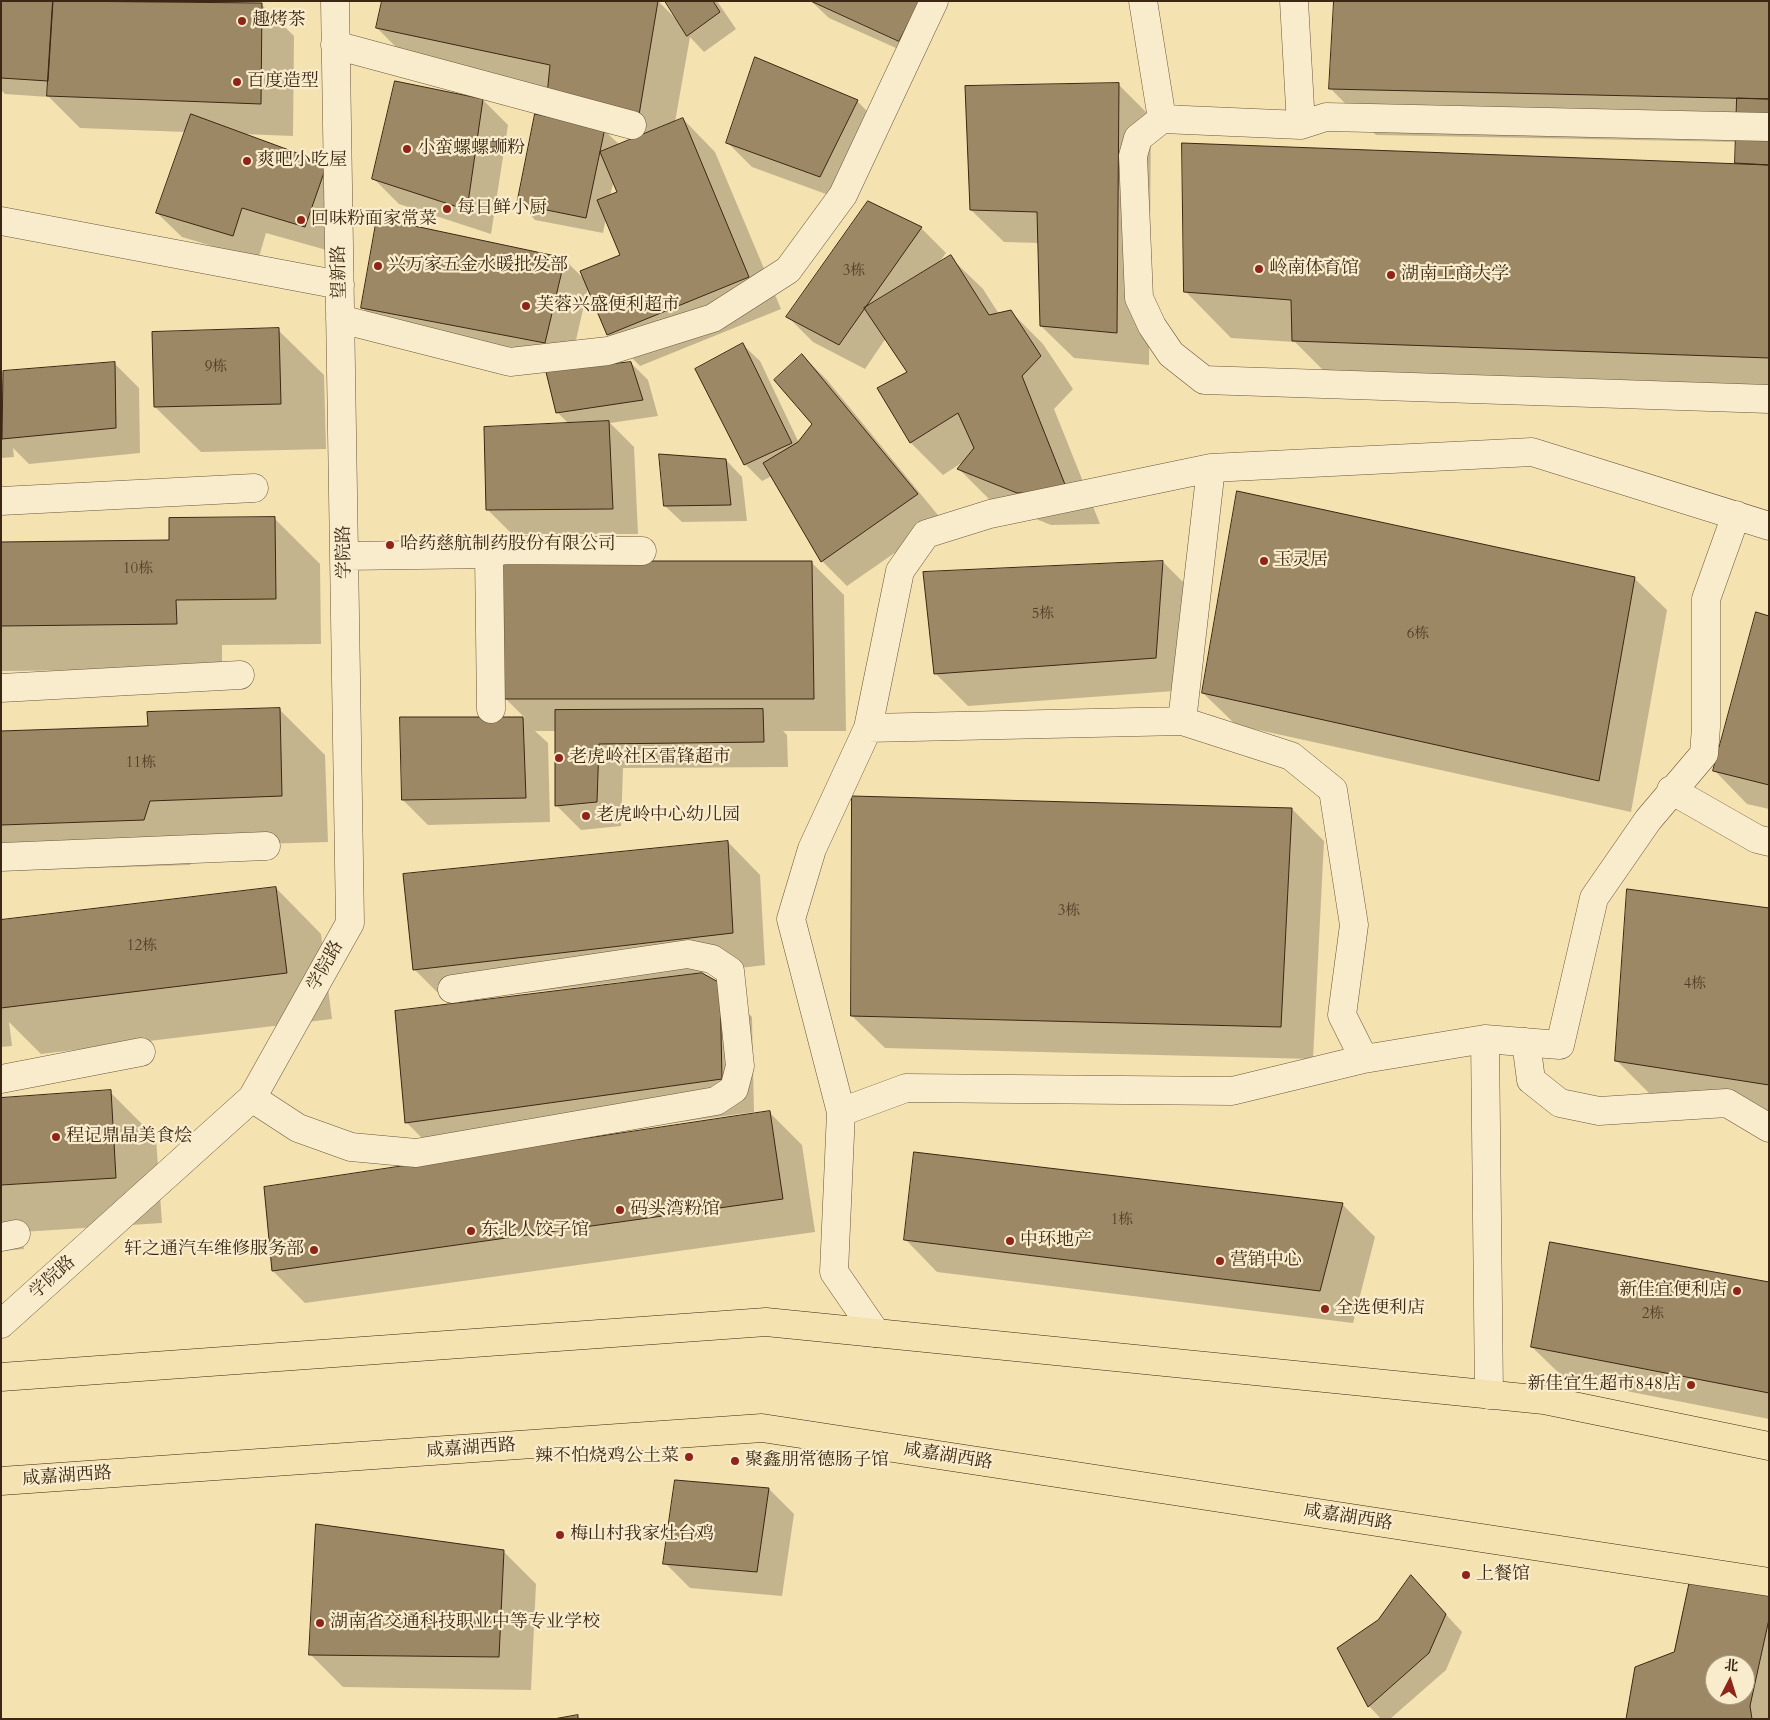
<!DOCTYPE html>
<meta charset="utf-8">
<style>
body{margin:0}
#map{position:relative;width:1770px;height:1720px;overflow:hidden;background:#f5e2b1;font-family:Cardo,"Noto Serif SC",serif}
canvas{display:block}
.frame{position:absolute;inset:0;border:2px solid #3b2713;pointer-events:none}
.north{position:absolute;left:1705px;top:1655px;width:50px;height:50px;box-sizing:border-box;background:#f8eccc;border:1px solid #ac9d82;border-radius:50%;rotate:5deg;font-size:14px;font-weight:700;line-height:20px;text-align:center;color:#3b2713}
.north::after{content:'';display:block;margin:auto;width:18px;height:22px;background:#8f2418;clip-path:polygon(50% 0,100% 100%,50% 72%,0 100%)}
</style>
<div id="map">
<canvas width="1770" height="1720"></canvas>
<div class="frame"></div>
<div class="north">北</div>
</div>
<script>
const c = document.querySelector('canvas').getContext('2d');
c.lineJoin = 'round';
function fill(path, color) {
  c.fillStyle = color;
  c.fill(path, 'evenodd');
}
function stroke(path, color, width, dash) {
  c.strokeStyle = color;
  c.lineWidth = width;
  c.lineCap = dash ? 'butt' : 'round';
  c.setLineDash(dash || []);
  c.stroke(path);
}
function write(font, color, halo, rows, align = 'center') {
  c.font = font + ' Cardo,"Noto Serif SC",serif';
  c.lineWidth = 4.5;
  c.setLineDash([]);
  c.textBaseline = 'middle';
  c.strokeStyle = halo;
  c.fillStyle = color;
  for (const [text, x, y, turn = 0] of rows) {
    c.save();
    c.translate(x, y);
    c.rotate((+turn || 0) * Math.PI / 180);
    c.textAlign = isNaN(turn) ? turn : align;
    if (halo) c.strokeText(text, 0, 0);
    c.fillText(text, 0, 0);
    c.restore();
  }
}
const shadow = new Path2D(`
 M1,1H216L261,4L294,36L293,136L243,134L326,165L330,251L266,233L258,260L182,237L157,213L186,132L80,128L49,97L5,94L1,90Z
 M383,1H658L677,20L666,1H717L736,29L704,52L690,37L675,122L683,119L715,152L781,309L640,366L608,334L588,287L570,367L387,332L362,307L564,259L586,281L621,255L606,218L603,233L535,220L519,203L577,124L410,61L377,28ZM608,134L635,139L620,145ZM614,180L619,193L610,196Z
 M945,1L916,57L829,18L812,2Z
 M1769,1V402L1339,386L1295,342L1231,338L1186,292L1736,164L1737,142L1376,135L1331,89Z
 M1118,84L1151,117L1149,365L1074,358L1041,326L1039,243L1004,242L971,210Z
 M483,100L508,125L491,234L399,204L374,179Z
 M857,101L882,126L845,201L752,167L727,142Z
 M921,228L946,253L937,265L950,257L983,289L999,314L1010,311L1043,344L1073,389L1054,409L1100,524L1051,525L991,501L959,469L963,462L943,475L911,443L879,388L909,373L886,338L865,369L813,342L788,317Z
 M278,330L324,375L326,449L201,452L155,407Z
 M743,345L760,361L799,443L813,424L802,355L827,380L942,520L847,586L822,561L772,476L762,481L745,464Z
 M114,363L139,388L140,453L29,464L13,448L14,457L1,458V381L4,384Z
 M631,363L648,380L658,416L610,423L634,447L638,534H512L487,509L569,424L557,412Z
 M726,460L742,477L747,521L682,522L665,506Z
 M274,518L320,564L321,644L222,645V669L1,671V543L171,541Z
 M1163,562L1195,594L1188,690L968,706L935,673Z
 M812,563L844,595L846,731H783L787,735L788,767L623,768L621,826L581,830L556,805V731H535L548,743L550,822L428,825L403,800L401,718H525L505,698Z
 M1634,578L1667,610L1631,812L1236,725L1203,693Z
 M1769,617V809L1747,804L1715,771Z
 M279,709L325,755L328,842L196,846L190,865L1,871V732L149,727Z
 M1292,809L1324,841L1313,1059L885,1048L852,1016Z
 M728,842L760,875L765,965L699,973L719,984L752,1017L754,1112L439,1155L406,1122L629,983L628,981L447,1002L414,969Z
 M276,888L321,934L332,1019L41,1054L9,1022L12,1046L1,1047V922Z
 M1769,909V1112L1649,1093L1617,1061Z
 M110,1092L156,1138L162,1223L22,1232L24,1249L1,1251V1099Z
 M770,1113L802,1145L815,1232L305,1303L273,1271Z
 M1342,1204L1375,1237L1353,1323L937,1272L905,1239Z
 M1769,1283V1419L1565,1379L1532,1347Z
 M769,1489L794,1514L782,1596L690,1588L665,1563Z
 M503,1551L536,1584L531,1690L343,1687L311,1655Z
 M1411,1576L1462,1632L1446,1670L1390,1719H1381L1369,1706L1339,1648L1379,1621Z
 M1769,1584V1719H1627L1675,1653ZM1715,1665H1745V1695H1715Z`);
const building = new Path2D(`
 M1,1H53L48,81L1,78Z
 M53,1L262,3L261,104L47,96Z
 M382,1H658L639,115L547,95L550,65L376,28Z
 M665,1H713L720,12L687,36Z
 M811,1H920L899,41Z
 M1334,1H1769V99L1329,89Z
 M755,57L858,100L820,177L726,143Z
 M395,81L483,99L467,210L372,179Z
 M1119,83L1117,333L1040,326L1037,212L970,210L965,86Z
 M1737,98L1769,99V165L1735,163Z
 M191,114L327,164L305,227L242,208L233,236L156,213Z
 M535,114L605,128L586,218L517,204Z
 M683,118L749,277L607,335L580,271L620,255L597,200L617,192L600,152Z
 M1182,143L1769,165V358L1292,341L1291,300L1184,292Z
 M868,201L922,227L839,345L786,317Z
 M377,218L565,258L545,343L361,308Z
 M951,255L989,315L1011,310L1041,356L1022,376L1068,492L1017,493L957,469L974,448L958,413L910,443L877,388L907,372L864,308Z
 M279,328L281,404L154,407L152,332Z
 M743,343L792,443L744,465L695,369Z
 M802,354L918,494L821,562L763,463L798,442L812,424L774,380Z
 M115,362L116,428L2,439L3,371Z
 M631,362L643,400L556,413L546,372Z
 M609,421L613,509L486,510L484,427Z
 M659,454L726,459L731,505L664,506Z
 M1237,491L1635,577L1599,781L1202,693Z
 M275,517L276,599L176,600L177,624L1,626V542L169,540V518Z
 M501,561H812L814,699H504Z
 M1163,561L1156,658L934,674L923,572Z
 M1756,612L1769,616V785L1713,771Z
 M280,708L282,796L150,801L144,820L1,825V731L148,726L147,712Z
 M763,709L764,742L599,744L597,802L555,806V710Z
 M400,717H523L526,798L402,800Z
 M852,796L1292,808L1281,1027L851,1016Z
 M728,841L733,933L413,970L403,874Z
 M276,887L287,973L1,1008V920Z
 M1627,889L1769,908V1085L1615,1061Z
 M702,973L720,983L722,1079L405,1123L395,1011Z
 M111,1090L116,1178L1,1185V1098Z
 M770,1111L783,1199L272,1271L264,1187Z
 M914,1152L1343,1203L1320,1291L904,1240Z
 M1550,1242L1769,1282V1393L1531,1347Z
 M675,1480L769,1488L757,1572L663,1564Z
 M316,1524L504,1550L499,1657L309,1655Z
 M1692,1571L1769,1582V1619L1750,1706L1752,1719H1626L1635,1667L1674,1652ZM1715,1665H1745V1695H1715Z
 M1411,1575L1446,1614L1429,1653L1368,1707L1337,1648L1378,1620Z
 M578,1715V1719H554Z`);
const minor = new Path2D(`
 M1143,1L1162,119
 M1294,1L1301,125L1326,117L1769,127
 M335,45L632,125
 M1301,125L1162,119L1138,138L1133,156L1139,298L1152,326L1171,354L1204,380L1769,399
 M1,221L340,285
 M340,319L510,362L608,351L713,318L788,270L843,195L934,1
 M1,501L254,488
 M489,554L491,709
 M345,556L489,554L505,550L642,551
 M1,688L240,675
 M868,728L1182,721L1211,468
 M1671,790L1757,839L1769,842
 M1,857L266,846
 M1485,1039L1489,1395
 M1526,1042L1531,1080L1560,1103L1599,1111L1727,1103L1769,1128
 M1364,1059L1485,1039L1560,1045L1594,898L1648,820L1704,754L1706,727V599L1736,515
 M1,1079L141,1052
 M252,1098L298,1128L351,1147L416,1153L716,1101L734,1089L740,1066L730,971L712,959L688,954L452,989
 M841,1112L906,1088L1232,1091L1364,1059L1342,1015L1354,925L1333,790L1291,756L1182,721
 M1,1237L16,1234
 M1,1324L252,1098L350,923L335,1
 M876,1333L834,1272L841,1112L791,919L812,849L868,728L900,571L926,534L990,514L1211,468L1532,452L1769,526`);
const major = new Path2D(`
 M1,1377L766,1322L1544,1400L1769,1446
 M1,1481L762,1428L1769,1582`);
const markers = [
 [242,21,5,"#8f2418"],
 [237,82,5,"#8f2418"],
 [407,149,5,"#8f2418"],
 [247,161,5,"#8f2418"],
 [447,209,5,"#8f2418"],
 [301,220,5,"#8f2418"],
 [378,266,5,"#8f2418"],
 [1259,269,5,"#8f2418"],
 [1391,275,5,"#8f2418"],
 [526,306,5,"#8f2418"],
 [390,545,5,"#8f2418"],
 [1264,561,5,"#8f2418"],
 [559,758,5,"#8f2418"],
 [586,816,5,"#8f2418"],
 [56,1137,5,"#8f2418"],
 [620,1210,5,"#8f2418"],
 [471,1231,5,"#8f2418"],
 [1010,1241,5,"#8f2418"],
 [314,1250,5,"#8f2418"],
 [1220,1261,5,"#8f2418"],
 [1737,1291,5,"#8f2418"],
 [1325,1309,5,"#8f2418"],
 [1691,1385,5,"#8f2418"],
 [689,1457,5,"#8f2418"],
 [735,1461,5,"#8f2418"],
 [560,1535,5,"#8f2418"],
 [1466,1575,5,"#8f2418"],
 [320,1623,5,"#8f2418"]
];
const numberNames = [
 ["3栋",854,272],
 ["9栋",216,368],
 ["10栋",138,570],
 ["5栋",1043,615],
 ["6栋",1418,635],
 ["11栋",141,764],
 ["3栋",1069,912],
 ["12栋",142,947],
 ["4栋",1695,985],
 ["1栋",1122,1221],
 ["2栋",1653,1315]
];
const poiNames = [
 ["趣烤茶",252,21],
 ["百度造型",247,82],
 ["小蛮螺螺蛳粉",417,149],
 ["爽吧小吃屋",257,161],
 ["每日鲜小厨",457,209],
 ["回味粉面家常菜",311,220],
 ["兴万家五金水暖批发部",388,266],
 ["岭南体育馆",1269,269],
 ["湖南工商大学",1401,275],
 ["芙蓉兴盛便利超市",536,306],
 ["哈药慈航制药股份有限公司",400,545],
 ["玉灵居",1274,561],
 ["老虎岭社区雷锋超市",569,758],
 ["老虎岭中心幼儿园",596,816],
 ["程记鼎晶美食烩",66,1137],
 ["码头湾粉馆",630,1210],
 ["东北人饺子馆",481,1231],
 ["中环地产",1020,1241],
 ["轩之通汽车维修服务部",304,1250,"right"],
 ["营销中心",1230,1261],
 ["新佳宜便利店",1727,1291,"right"],
 ["全选便利店",1335,1309],
 ["新佳宜生超市848店",1681,1385,"right"],
 ["辣不怕烧鸡公土菜",679,1457,"right"],
 ["聚鑫朋常德肠子馆",745,1461],
 ["梅山村我家灶台鸡",570,1535],
 ["上餐馆",1476,1575],
 ["湖南省交通科技职业中等专业学校",330,1623]
];
const streetNames = [
 ["望新路",340,272,-91],
 ["学院路",345,552,-91],
 ["学院路",326,966,-61],
 ["学院路",53,1278,-42],
 ["咸嘉湖西路",471,1449,-4],
 ["咸嘉湖西路",948,1457,9],
 ["咸嘉湖西路",67,1477,-4],
 ["咸嘉湖西路",1348,1518,9]
];
fill(shadow, '#0003');
fill(building, '#9c8865');
stroke(building, '#3b2713', 1);
stroke(minor, '#6a563a', 29);
stroke(major, '#3b2713', 29);
stroke(minor, '#f8eccc', 28);
stroke(major, '#f5e2b1', 28);
for (const [x, y, r, color] of markers) {
  const dot = new Path2D();
  dot.arc(x, y, r, 0, 2 * Math.PI);
  c.fillStyle = color;
  c.fill(dot);
  stroke(dot, '#f8eccc', 2);
}
write('15px', '#533f28', null, numberNames);
write('18px', '#3b2713', '#f8eccc', poiNames, 'left');
write('18px', '#3b2713', '#f8eccc', streetNames);
</script>
